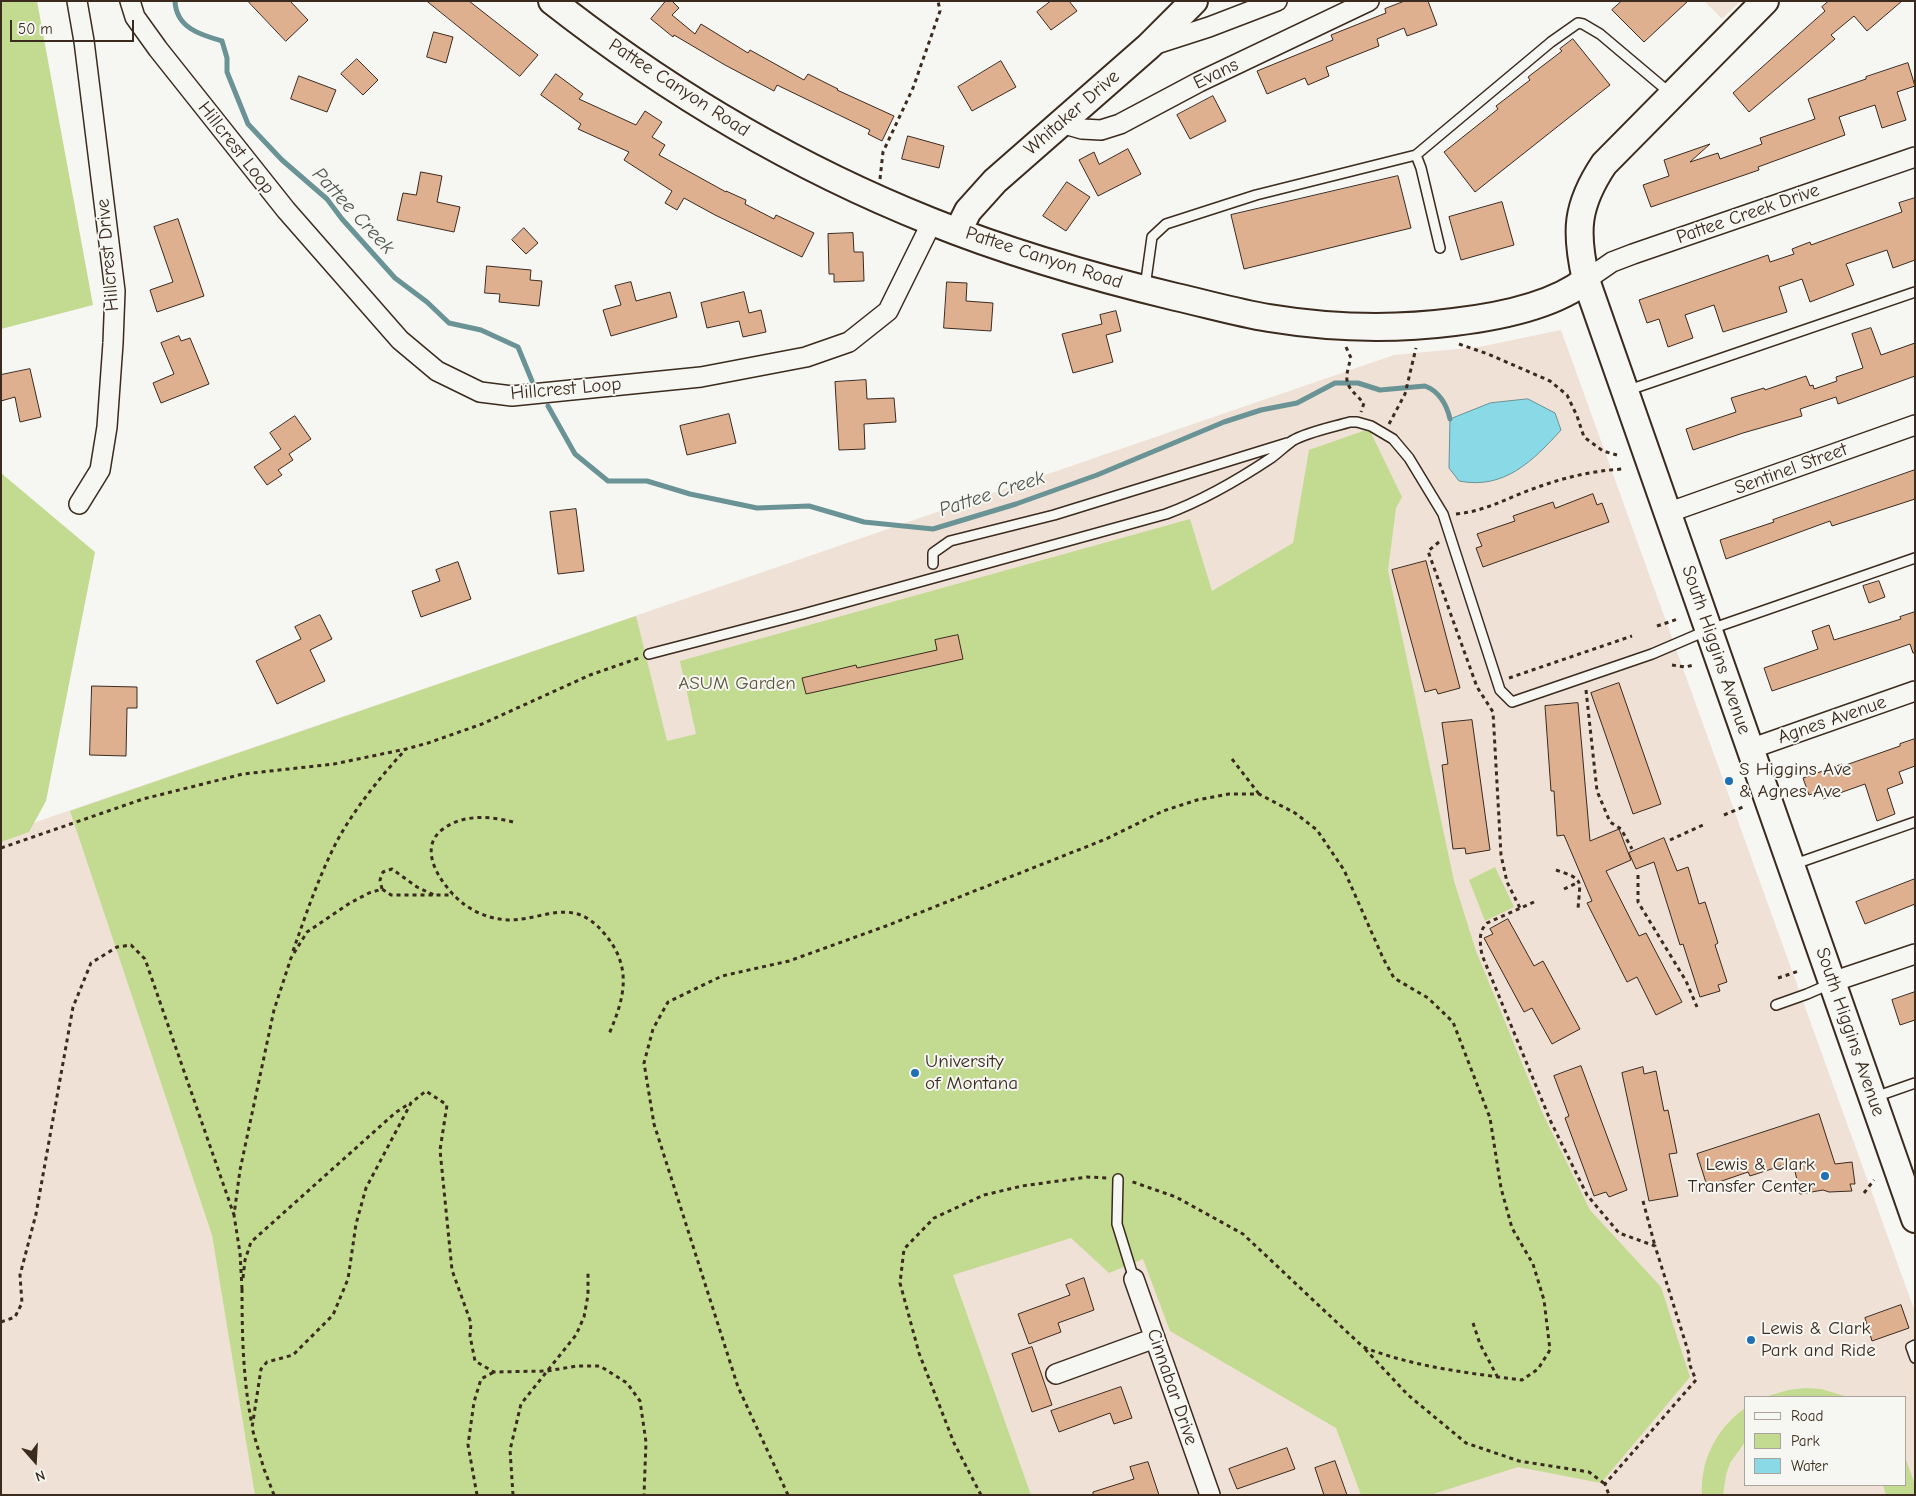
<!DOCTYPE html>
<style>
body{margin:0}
#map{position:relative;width:1916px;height:1496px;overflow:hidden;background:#f6f6f2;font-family:"Comic Neue",sans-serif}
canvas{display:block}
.frame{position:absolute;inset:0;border:2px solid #3b2a1e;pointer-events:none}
.legend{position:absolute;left:1744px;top:1396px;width:162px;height:90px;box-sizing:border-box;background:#f6f6f2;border:1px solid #aba49d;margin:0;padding:6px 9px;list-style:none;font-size:15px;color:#3b2a1e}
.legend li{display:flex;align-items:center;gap:10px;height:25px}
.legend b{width:25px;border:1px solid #aba49d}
.north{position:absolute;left:10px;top:1436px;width:50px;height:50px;-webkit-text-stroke:4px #f6f6f2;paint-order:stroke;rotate:161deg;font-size:14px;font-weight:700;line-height:20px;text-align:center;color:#3b2a1e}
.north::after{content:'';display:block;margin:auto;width:18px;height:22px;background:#3b2a1e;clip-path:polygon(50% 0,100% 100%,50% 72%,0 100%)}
.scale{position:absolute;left:10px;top:20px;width:124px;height:22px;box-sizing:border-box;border:2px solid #3b2a1e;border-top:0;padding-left:6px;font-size:15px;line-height:18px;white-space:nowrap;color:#3b2a1e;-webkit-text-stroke:4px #f6f6f2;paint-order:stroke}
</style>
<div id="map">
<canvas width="1916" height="1496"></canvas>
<div class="frame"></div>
<ul class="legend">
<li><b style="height:6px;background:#f6f6f2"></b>Road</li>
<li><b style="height:14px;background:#c3db91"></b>Park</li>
<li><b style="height:14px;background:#8ad9e6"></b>Water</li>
</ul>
<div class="north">N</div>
<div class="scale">50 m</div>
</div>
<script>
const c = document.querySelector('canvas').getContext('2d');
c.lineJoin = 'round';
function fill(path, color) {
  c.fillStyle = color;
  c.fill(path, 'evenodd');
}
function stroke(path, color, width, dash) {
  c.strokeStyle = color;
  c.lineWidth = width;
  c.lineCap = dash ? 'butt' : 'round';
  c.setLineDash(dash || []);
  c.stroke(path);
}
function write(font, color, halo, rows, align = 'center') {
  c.font = font + ' "Comic Neue",sans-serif';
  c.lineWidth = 4;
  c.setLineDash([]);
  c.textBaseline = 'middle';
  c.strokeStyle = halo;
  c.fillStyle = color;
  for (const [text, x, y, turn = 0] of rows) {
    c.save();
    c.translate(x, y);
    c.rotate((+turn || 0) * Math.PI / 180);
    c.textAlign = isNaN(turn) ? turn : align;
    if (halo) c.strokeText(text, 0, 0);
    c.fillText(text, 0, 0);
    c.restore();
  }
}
const built = new Path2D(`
 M1704,1H1741L1722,19Z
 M1561,330L1915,1312V1495H1V834L1394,355L1479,347ZM1745,1397H1905V1485H1745Z`);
const green = new Path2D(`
 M1,1H37L93,305L1,329Z
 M1369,429L1402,497L1396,508L1388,570L1454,881L1476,951L1542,1112L1590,1210L1661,1287L1690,1377L1601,1483L1518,1467L1430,1495H1361L1336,1428L1170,1331L1143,1259L1109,1273L1071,1238L953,1275L1031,1495H255L212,1235L70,811L636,616L667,741L696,734L680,661L1190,519L1212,591L1293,543L1309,450Z
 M1,473L95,552L46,801L29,832L1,842Z
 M1495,867L1514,907L1485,921L1469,880Z
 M1805,1388L1821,1389L1848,1397H1765L1788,1390Z
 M1745,1408V1442L1730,1463L1726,1475L1723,1495H1702C1700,1460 1717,1428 1745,1408Z
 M1905,1457L1915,1485V1495H1886L1883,1485H1905Z`);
const water = new Path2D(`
 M1528,399L1555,413L1561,430C1533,461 1504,490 1459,481L1449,468L1450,419L1490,403Z`);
const stream = new Path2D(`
 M175,1C176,28 201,35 222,41L227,58V72L248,124L282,160L327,199L342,219L395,278L427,302L449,323L481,330L518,347L532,381
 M548,406L575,454L608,481H647L690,494L757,508L809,506L864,522L933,529L1016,504L1097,475L1224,422L1261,410L1297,403L1335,383H1358L1380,390L1425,386C1439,391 1447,405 1450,419`);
const building = new Path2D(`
 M248,1H290L308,20L286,41Z
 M427,1H469L538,55L520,76Z
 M666,1H672L679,8L672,15L695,34L701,24L748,53L750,50L804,80L808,74L838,89L837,90L894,116L882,141L868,134L870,130L777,85L774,91L725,65L674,35L673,37L651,19Z
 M1051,1H1069L1077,11L1051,30L1037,12Z
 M1405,1H1428L1437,25L1407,36L1404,28L1377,39L1379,46L1326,67L1329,76L1308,85L1305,78L1267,94L1257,71L1333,40L1331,35L1386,13L1385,9Z
 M1622,1H1688L1644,42L1612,10Z
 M1829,1H1902L1867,31L1854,16L1831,35L1835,39L1749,112L1733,93L1825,11L1822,7Z
 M434,32L453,37L446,63L427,57Z
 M1573,39L1610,85L1475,192L1444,152L1498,109L1496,106L1530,80L1528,77L1562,51L1560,49Z
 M357,59L378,80L363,95L341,74Z
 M1001,61L1016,87L972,111L958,87Z
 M1908,63L1915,86L1897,92L1906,120L1882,128L1875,105L1839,117L1845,135L1758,167L1759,170L1651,207L1643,185L1669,176L1664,160L1710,144L1690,162L1718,153L1720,159L1762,144L1760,138L1815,119L1808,99L1866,79V77Z
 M556,74L583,94L579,99L636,125L645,111L662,122L652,137L665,145L659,155L726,192V191L746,200L745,204L774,219L776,215L814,233L802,257L715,215L684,198L677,210L665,203L672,191L624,160L629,152L578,129L581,124L541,95Z
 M299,76L336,90L327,112L291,99Z
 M1213,96L1226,121L1190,139L1177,115Z
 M908,136L944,146L939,168L902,159Z
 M1128,149L1141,174L1098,196L1079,160L1094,152L1099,164Z
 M421,172L442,176L437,202L460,207L454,232L397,220L403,193L416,195Z
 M1398,176L1411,228L1244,269L1231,215Z
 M1067,182L1090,197L1066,231L1043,216Z
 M1915,198V260L1893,268L1887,250L1846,264L1854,285L1810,302L1802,279L1779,287L1787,312L1723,332L1714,305L1685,315L1693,338L1668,347L1659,319L1647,323L1639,300L1768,255L1770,262L1794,254L1792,249L1810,242L1811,245L1902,212L1899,203Z
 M1502,202L1514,245L1461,260L1449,217Z
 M178,219L204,296L157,312L150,290L173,282L154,227Z
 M524,228L538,243L526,254L512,240Z
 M853,233L854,252H863L864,281L834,282V274H829L828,234Z
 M487,266L531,270L530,280L542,281L539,306L499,302L500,294L485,293Z
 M631,282L636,301L670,292L677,317L611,336L603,310L621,305L615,286Z
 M947,282L967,283L966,301L993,303L991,331L944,328Z
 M744,292L749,313L761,310L766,332L743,337L739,321L707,328L701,303Z
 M1116,311L1121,331L1106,335L1113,362L1073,373L1062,334L1102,324L1100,315Z
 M1871,328L1881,355L1915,343V376L1838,404L1836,397L1800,409L1802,416L1743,433L1693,450L1686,429L1736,412L1731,398L1764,388L1765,390L1806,376L1810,386L1813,385L1814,389L1837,381L1836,377L1863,368L1852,334Z
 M179,336L181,341L190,338L209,384L161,403L153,383L174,374L161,343Z
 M30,369L41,417L20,422L15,397L1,401V375Z
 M866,380L867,399L894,398L896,422L864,424L865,449L839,450L835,382Z
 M729,414L736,443L687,455L680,426Z
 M295,416L311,439L289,454L293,460L278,470L282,475L267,485L254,467L281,449L270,433Z
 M1915,470V499L1832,526L1830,521L1726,559L1720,540L1774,522L1773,520Z
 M1593,494L1597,505L1602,503L1609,522L1483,567L1476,548L1482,546L1477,534L1515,521L1513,516L1553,502L1555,508Z
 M576,509L584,571L558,574L550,512Z
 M1426,561L1460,688L1438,694L1436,689L1425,692L1392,570Z
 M458,562L471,599L421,617L412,591L440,581L436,570Z
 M1879,581L1885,597L1869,603L1863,586Z
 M1915,612V653H1913L1910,644L1772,691L1764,668L1818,649L1812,631L1829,625L1834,640L1901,619L1900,617Z
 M320,615L332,639L310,650L325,681L277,704L256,661L301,639L295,627Z
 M958,635L963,659L806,694L802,678L856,665L857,668L937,650L935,640Z
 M1619,683L1661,804L1633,814L1591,693Z
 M92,686L137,687V708H127L126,756L90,755Z
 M1578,703L1590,841L1619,829L1631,860L1606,871L1639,936L1646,933L1682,1002L1656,1015L1637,977L1627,982L1587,903L1592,901L1564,835L1557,836L1554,791H1551L1545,706Z
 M1472,720L1490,850L1466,854L1465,848L1453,849L1442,765L1448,764L1442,723Z
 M1915,739V766L1899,772L1903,783L1887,789L1895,814L1877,821L1865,784L1823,799L1821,791L1809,795L1803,778L1842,764L1843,766L1900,746V744Z
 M1664,838L1677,871L1688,867L1699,904L1705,902L1718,943L1715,945L1727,982L1718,985L1720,991L1700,997L1683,944L1680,945L1654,862L1636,869L1629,853Z
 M1915,879V904L1865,924L1856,902Z
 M1508,919L1534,966L1543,961L1580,1029L1552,1044L1532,1008L1524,1012L1484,938L1493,934L1490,929Z
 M1915,992V1020L1900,1025L1892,1000Z
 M1581,1066L1627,1190L1609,1197L1606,1192L1594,1196L1565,1118L1569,1116L1554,1076Z
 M1643,1067L1644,1074L1656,1071L1664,1111L1668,1110L1677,1153L1669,1154L1678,1196L1649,1201L1622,1073Z
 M1819,1114L1835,1164L1852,1162L1855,1184H1850L1852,1191L1829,1192L1823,1190L1800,1194L1793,1162L1750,1176L1748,1172L1707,1186L1697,1154Z
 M1084,1278L1094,1310L1058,1323L1061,1332L1029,1344L1018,1314L1070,1295L1066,1285Z
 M1901,1305L1909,1328L1872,1341L1865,1318Z
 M1032,1347L1052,1405L1032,1412L1012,1354Z
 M1121,1387L1132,1418L1114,1424L1110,1413L1059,1432L1051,1411Z
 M1287,1448L1295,1469L1237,1489L1229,1469Z
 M1335,1461L1347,1495H1324L1315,1468Z
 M1148,1462L1159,1495H1093V1492L1134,1479L1130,1467Z`);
const path = new Path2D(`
 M880,179L883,152L913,88L940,11L938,1
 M1459,344L1488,354L1550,381L1567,395L1577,416L1584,437L1603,451L1617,455
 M1346,347L1351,358C1343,384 1346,385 1364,403L1361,412
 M1389,424L1405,394L1416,348
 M1456,514C1480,512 1500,502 1522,493C1555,480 1587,471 1623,469
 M1439,542L1428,551L1477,687L1493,712L1501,855L1507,882L1520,908
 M1657,626L1678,619
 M1672,665L1685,667L1694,665
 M1509,678L1632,636
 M1586,690L1597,791L1610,822L1621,829L1632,849
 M1232,759L1259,794
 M1724,815L1743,807
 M513,822C490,816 463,814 443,829C414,850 445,890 465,905C478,914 492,919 508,920C545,920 572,896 603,932C633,966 625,997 609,1034
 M1670,840L1703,825
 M1,848L143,799L243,774L334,764L406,749L428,743L482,724L590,675L639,658
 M1556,870C1585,880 1580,879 1578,909
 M1638,875V902L1686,981L1697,1007
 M382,889L380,880L383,872L392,869L417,887L434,895
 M1564,889L1579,882
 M1534,902L1487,923C1478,932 1480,943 1482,955L1551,1122L1587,1195L1619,1233L1655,1246L1689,1354V1363L1696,1380L1605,1484L1609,1495
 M293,951C306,914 319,876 337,841C355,808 381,776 406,749
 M1778,978L1799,971
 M1864,1193L1874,1180
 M1643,1201L1655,1246
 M243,1278L245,1260L251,1242L395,1113L410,1103
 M242,1289L240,1253L234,1215L240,1170L274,1010L291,958L307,932L350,903L369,893L382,889L391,895H453
 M242,1289C242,1335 243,1380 252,1425
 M1,1322L15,1317L22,1303L20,1275L36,1214L73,1007L91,963L117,947L131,945L145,959L234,1215
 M1473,1323L1480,1344L1497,1376
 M1365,1349L1408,1395L1466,1443L1519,1461L1589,1472L1605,1484
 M274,1495L264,1469L252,1428L261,1369L267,1362L293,1355L333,1315L348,1279L356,1224L366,1188L411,1103L426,1091L447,1105L440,1150L452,1270L471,1323L470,1336L475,1361L494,1372L547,1371L577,1366H600L627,1383L640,1401L646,1442L644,1495
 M477,1495L468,1445L474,1402L481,1379L494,1372
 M513,1495L510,1450L521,1404L576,1335L584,1317L588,1295V1271
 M788,1495L738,1387L654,1124L644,1063L653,1029L668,1002L722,976L789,961L886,926L1106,839L1163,811L1197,800L1229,794H1259L1295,813L1317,830L1344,870L1383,958L1394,978L1428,998L1453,1022L1490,1118L1501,1188L1512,1228L1533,1264L1544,1300L1550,1350L1538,1369L1522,1380C1468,1373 1414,1367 1363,1347L1243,1234L1176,1197L1130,1181
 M981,1495L954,1443L919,1353L900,1283L904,1249L934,1218L984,1195L1022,1186L1087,1177L1107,1178`);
const lane = new Path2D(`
 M1416,155L1421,168L1440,248
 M1145,287L1152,237L1166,224L1256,195L1416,155L1551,42L1578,23L1583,24L1600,34L1670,93
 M1626,391L1915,292
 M933,564V553L950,541L1054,515L1287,443
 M649,654L803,614L1166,514C1204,500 1238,480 1271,458C1278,453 1285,446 1292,441C1307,432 1333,427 1350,422H1357L1371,426L1393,439L1409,458L1443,514L1500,690L1512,702L1652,654L1708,630L1915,558
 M1792,865L1915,822
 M1776,1005L1807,994L1830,984
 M1875,1097L1915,1083
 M1118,1179L1117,1224L1134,1279
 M1915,1345L1911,1347L1915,1358`);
const street = new Path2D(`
 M77,1L84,41L115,291L113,343L107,427L100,470L79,504
 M130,1L135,17L158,49L286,210L400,340L437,371L480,392L512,396L701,377L806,357L849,342L888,311L932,222
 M1153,45L1209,27L1277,1
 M1061,123L1082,129L1101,130L1120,124L1199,82L1369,1
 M1586,280L1612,262L1633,254L1915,157
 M1667,513L1915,425
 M1750,749L1915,691
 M1832,982L1915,954
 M1134,1279L1210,1495
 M1056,1374L1155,1338`);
const secondary = new Path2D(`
 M552,1C667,91 795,167 930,221C1009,253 1093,277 1176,297C1207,304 1238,313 1269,318C1330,328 1392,330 1454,322C1496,317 1552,307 1586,280
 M1765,1L1604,164C1576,206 1575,232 1586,280L1915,1219
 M958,231L968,211L995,181L1149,46L1194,1`);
const markers = [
 [1729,781,5,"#1f6fb2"],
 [915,1073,5,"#1f6fb2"],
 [1825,1176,5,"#1f6fb2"],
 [1751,1340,5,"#1f6fb2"]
];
const streetNames = [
 ["Evans",1216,74,-26],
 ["Pattee Canyon Road",679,88,33],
 ["Whitaker Drive",1072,113,-41],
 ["Hillcrest Loop",236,148,52],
 ["Pattee Creek Drive",1748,214,-19],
 ["Hillcrest Drive",108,255,-95],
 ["Pattee Canyon Road",1044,258,18],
 ["Hillcrest Loop",566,389,-5],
 ["Sentinel Street",1791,469,-20],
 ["South Higgins Avenue",1716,650,71],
 ["Agnes Avenue",1832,720,-19],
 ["South Higgins Avenue",1850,1032,71],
 ["Cinnabar Drive",1172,1387,71]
];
const parkNames = [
 ["ASUM Garden",737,684]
];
const poiNames = [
 ["S Higgins Ave",1739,770],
 ["& Agnes Ave",1739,792],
 ["University",925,1062],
 ["of Montana",925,1084],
 ["Lewis & Clark",1815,1165,"right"],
 ["Transfer Center",1815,1187,"right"],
 ["Lewis & Clark",1761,1329],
 ["Park and Ride",1761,1351]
];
const waterNames = [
 ["Pattee Creek",353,211,47],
 ["Pattee Creek",992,494,-18]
];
fill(built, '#efe1d5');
fill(green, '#c3db91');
fill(water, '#8ad9e6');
stroke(water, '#6a9396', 1);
stroke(stream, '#6a9396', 5);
fill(building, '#dfb090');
stroke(building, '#3b2a1e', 1);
stroke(lane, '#3b2a1e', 12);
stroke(street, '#3b2a1e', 22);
stroke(secondary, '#3b2a1e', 30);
stroke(path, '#3b2a1e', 3, [4, 4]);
stroke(lane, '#f6f6f2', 9);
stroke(street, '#f6f6f2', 19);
stroke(secondary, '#f6f6f2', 26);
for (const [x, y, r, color] of markers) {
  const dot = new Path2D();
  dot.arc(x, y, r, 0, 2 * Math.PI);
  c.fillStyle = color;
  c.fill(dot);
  stroke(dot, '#f6f6f2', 2);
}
write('19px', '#3b2a1e', '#f6f6f2', streetNames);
write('19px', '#5d563b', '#f6f6f2', parkNames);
write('19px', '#3b2a1e', '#f6f6f2', poiNames, 'left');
write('italic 20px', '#4f5650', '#f6f6f2', waterNames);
</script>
